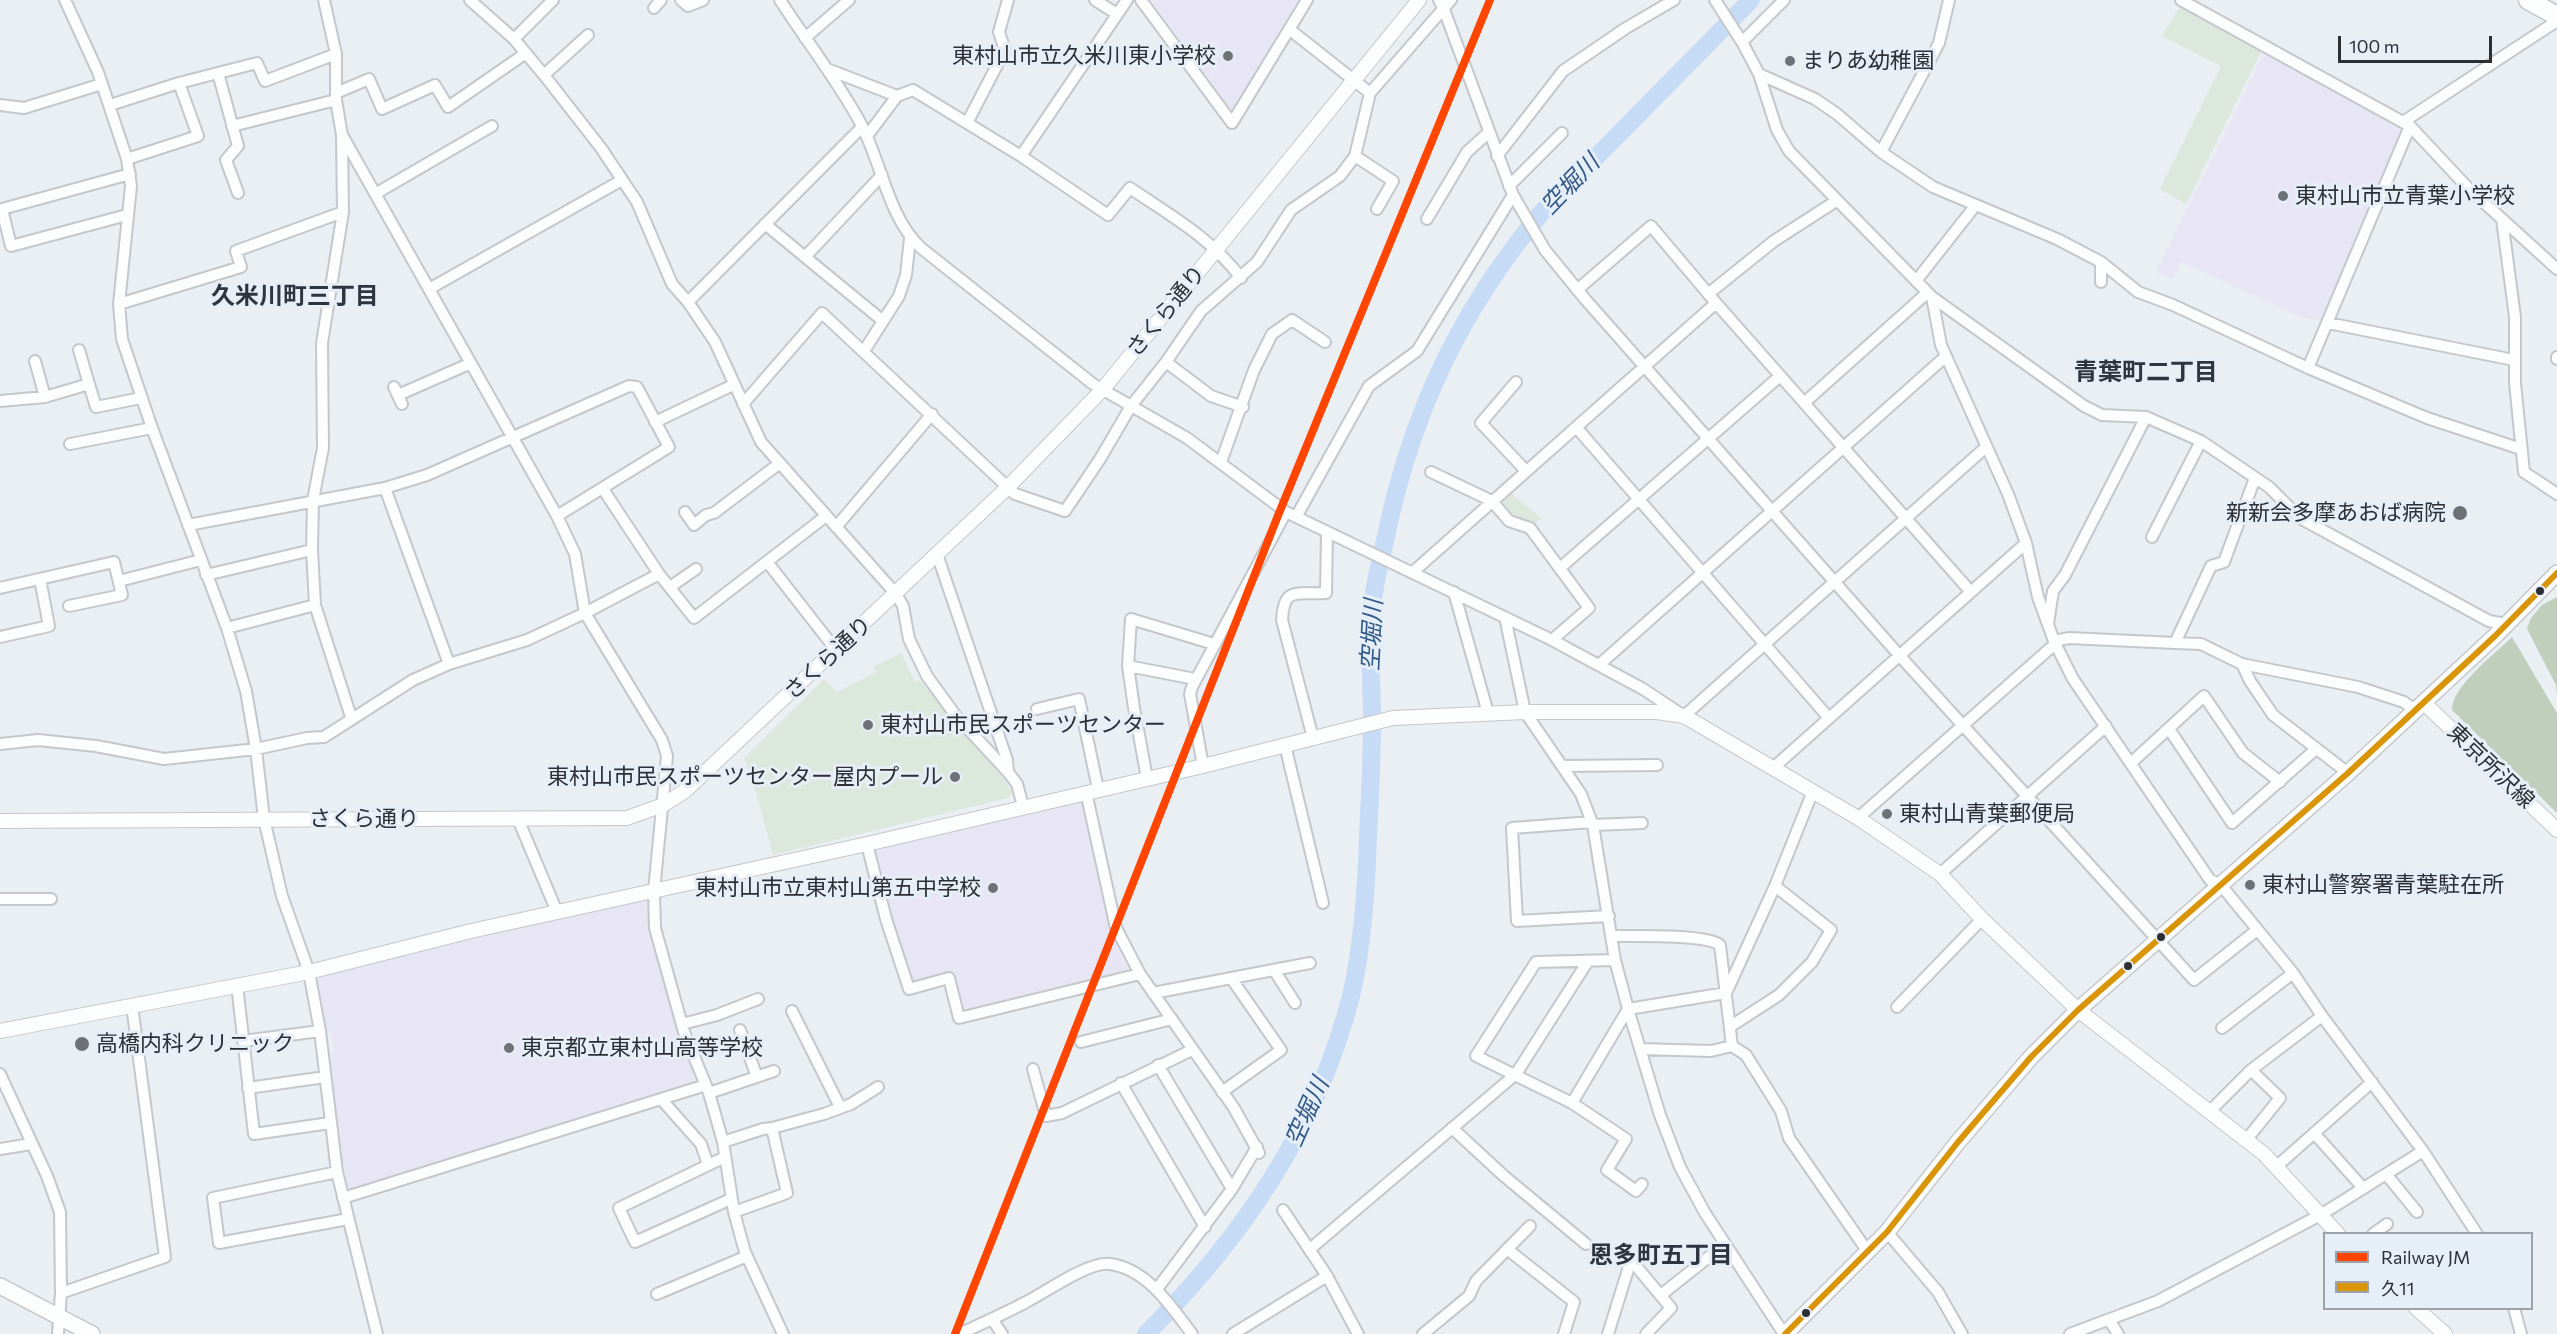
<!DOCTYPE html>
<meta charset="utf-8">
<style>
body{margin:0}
#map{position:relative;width:2557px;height:1334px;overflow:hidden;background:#eaeff4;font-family:Commissioner,"Noto Sans JP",sans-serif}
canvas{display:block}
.legend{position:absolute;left:2323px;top:1232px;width:210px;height:78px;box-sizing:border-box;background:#e6eef8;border:2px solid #9ca2a9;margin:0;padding:8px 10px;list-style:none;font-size:18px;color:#2c2f33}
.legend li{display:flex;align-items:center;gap:12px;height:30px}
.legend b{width:30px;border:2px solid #9ca2a9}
.scale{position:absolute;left:2338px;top:36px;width:154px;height:27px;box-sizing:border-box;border:3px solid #2c2f33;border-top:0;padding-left:8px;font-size:18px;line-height:21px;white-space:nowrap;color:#2c2f33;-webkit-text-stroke:4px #e6eef8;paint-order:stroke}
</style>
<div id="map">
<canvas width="2557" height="1334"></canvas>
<ul class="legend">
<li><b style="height:8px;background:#ff4500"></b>Railway JM</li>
<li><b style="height:8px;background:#d99408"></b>久11</li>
</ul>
<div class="scale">100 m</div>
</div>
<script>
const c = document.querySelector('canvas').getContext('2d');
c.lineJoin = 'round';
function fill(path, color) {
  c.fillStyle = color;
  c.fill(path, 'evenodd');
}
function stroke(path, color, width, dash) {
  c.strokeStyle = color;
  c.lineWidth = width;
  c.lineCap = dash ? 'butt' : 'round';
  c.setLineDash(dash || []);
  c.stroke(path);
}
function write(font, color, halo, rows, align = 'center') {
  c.font = font + ' Commissioner,"Noto Sans JP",sans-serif';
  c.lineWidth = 6;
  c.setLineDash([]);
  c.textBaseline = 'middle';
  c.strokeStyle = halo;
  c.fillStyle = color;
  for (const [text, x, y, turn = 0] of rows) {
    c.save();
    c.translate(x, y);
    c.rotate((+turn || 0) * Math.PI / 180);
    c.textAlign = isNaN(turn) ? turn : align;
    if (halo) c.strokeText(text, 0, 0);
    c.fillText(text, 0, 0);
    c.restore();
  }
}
const education = new Path2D(`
 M1151,0H1298L1232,111Z
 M2266,49L2328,83L2401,131L2321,321L2301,317L2181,262L2172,279L2156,272Z
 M1083,800L1112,929L1122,959L1132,972L961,1013L951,974L911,984L870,847Z
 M645,900L649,906L650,925L661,974L697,1084L349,1192L342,1160L329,1057L334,1051L331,1035L325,1030L317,982L320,977L472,939Z`);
const green = new Path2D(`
 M2181,4L2263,48L2186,204L2160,189L2221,66L2162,36Z
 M1506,489L1541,518L1530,528L1509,521L1492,501Z
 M901,653L915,682L920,680L1002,776L1012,792L1008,798L773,855L753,782L744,758L824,679L837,692L876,672L873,667Z`);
const forest = new Path2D(`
 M2557,597V697L2556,685L2527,629L2531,618L2542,605Z
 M2512,637L2557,713V813L2452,710C2451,687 2496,653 2512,637Z`);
const river = new Path2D(`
 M1146,1334C1242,1238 1317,1129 1351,996C1363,944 1366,890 1368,837C1370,798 1372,759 1372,720C1372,687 1369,654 1371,621C1372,592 1380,564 1386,536C1412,412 1460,310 1542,212L1751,0`);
const minor = new Path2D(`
 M65,0L98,72L127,159L131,186L119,304L122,339L152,428L227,628L246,691L256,749L264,819L282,896L309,972L320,1031L337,1172L377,1334
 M324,0L336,54V100L342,135L557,516L575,554L585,613L662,740L667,756L654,891L655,928L684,1032L709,1093L723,1142L734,1212L745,1252L783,1334
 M470,0L514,39L544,75L601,148L637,202L672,284L688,302L715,342L761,442L896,594L903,606L909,639L927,676L956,716L1008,772L1017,784L1023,806
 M681,0L688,6L703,0
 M780,0C807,42 838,81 861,124C882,164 888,217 921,248L1093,384L1187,438L1286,512L1552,640L1643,689L1684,716L1986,447
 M1095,0L1117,14
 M1141,0L1232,123L1307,0
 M1439,0L1443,7L1513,195L1545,250L1585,299L1899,655L2194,980L2257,930
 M1715,0L1742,42L1759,74L1777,130L1789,151L1932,297L2084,406L2102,415L2146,417L2201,441L2269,487L2300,518L2489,621L2506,624
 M2181,0L2410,126L2469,189L2557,269
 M654,8L661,0
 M1289,29L1370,93
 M805,38L849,0
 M514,39L553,0
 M1742,42L1784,0
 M827,69L897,96
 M218,73L238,146L226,160L238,193
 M1759,74L1815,99L1837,114L1881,152L1933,187L2057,239L2101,262L2138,292L2173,305L2308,368L2427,418L2521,449
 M544,75L588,35
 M336,93L369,79L382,109L435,85L448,107L526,53
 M0,105L24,108L102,84
 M110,105L179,83L257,63L265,81L336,54
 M2403,122L2557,21
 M967,123L1005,50L999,32L1008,0
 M232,126L336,100
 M867,136L897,96L913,90L1021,156L1108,215L1130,188C1171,216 1210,237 1241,278
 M342,138L343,212L322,343L323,448L313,500L312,550L315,605L351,717
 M1881,152L1939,43L1949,0
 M1021,156L1127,0
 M1355,156L1393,181L1377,209
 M1497,156L1563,71L1626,28L1674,0
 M127,159L198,136L179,83
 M1509,186L1562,133
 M375,194L492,126
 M127,215L11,246L2,209L130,174
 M1427,219L1467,152L1488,133
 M2502,219L2515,317V383L2524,472L2557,494
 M765,224L883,321
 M805,257L882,175
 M1916,281L1975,206
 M2101,282V262
 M429,289L622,180
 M1577,290L1651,226L1716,303L1970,591
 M1708,294L1774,241L1836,201
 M1932,297L1941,345L2008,494L2026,543L2038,597L2054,641L2073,679L2210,880L2220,884L2293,973L2322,1016L2423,1151L2477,1234
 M688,302L862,127
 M119,304L241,267L236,251L343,212
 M2328,323L2514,360
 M79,350L89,384
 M864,351L899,296L906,275L910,238
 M2557,357V359
 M35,361L45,397
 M1166,362L1211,396L1243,407
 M2308,368L2410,126
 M1516,382L1481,423L1526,471
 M394,387L402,404
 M398,395L469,364
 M0,401L45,397L89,384L96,407L141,398
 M1804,403L1927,293
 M743,404L822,313L1015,494L1065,511L1100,459L1131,406L1166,362L1201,311L1257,262L1291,210L1340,176L1355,156L1370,93L1451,0
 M655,422L733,385
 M1576,427L1828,717
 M70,444L152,428
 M1221,462L1254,370L1272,334L1292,320L1325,342
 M1431,472L1492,501L1509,521L1530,528L1589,608L1552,640
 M2255,478L2224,562L2211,566L2175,643L2201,644L2242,664L2358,687L2404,702L2416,711
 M385,488L449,664
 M603,489L659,574L694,618L826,516
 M685,512L694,525L706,515L714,513L780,463
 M1296,517L1369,386L1417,351L1513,195
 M188,525L385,488L427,475L629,386L637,387L669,447L557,516
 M836,527L932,414
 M2152,537L2201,441
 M937,554L1007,760L1008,772
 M768,563L836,650
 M1560,568L1780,376
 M1413,572L1716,303
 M206,575L312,550
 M119,581L201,560
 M670,587L696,569
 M0,588L114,562L122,595L69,606
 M1454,592L1488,713
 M1505,617L1525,712L1581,794L1593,825L1615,960L1628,1009L1660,1115L1680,1167L1705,1213L1784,1334
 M2048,624L2053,591L2065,575L2146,417
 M227,628L315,605
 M0,637L49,626L40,579
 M2054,641L2069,638L2175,643
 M2242,664L2250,681L2273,715L2348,773
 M1599,665L1945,357
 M1128,666L1195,679
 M1037,709L1079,699L1098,789
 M2169,729L2232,823L2316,749
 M1313,738L1282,620C1284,585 1297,595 1326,593L1327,532
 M0,744L38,740L96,746L164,759L256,749L307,738L324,737L413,680L449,664L527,640L585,613L659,574
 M1285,745L1323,903
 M2131,763L2204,696L2243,753L2280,782
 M1203,766L1190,694L1192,687L1286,512
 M1562,766L1657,765
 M1773,768L2026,543
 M1147,778L1134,708L1128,666L1131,619L1214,644
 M1086,792L1116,928L1140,974L1234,1108L1259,1153
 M1858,818L2055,644
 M518,819L557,912
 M1592,822L1512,828L1517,921L1609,916
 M1593,825L1642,823
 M867,844L886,919L909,989L949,978L959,1018L1140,974
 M1940,874L2106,726
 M0,899H51
 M1612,936C1632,936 1707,934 1720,945L1732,1046
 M1615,960L1536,962L1476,1056L1572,1103L1626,1139L1607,1170L1636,1191L1642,1184
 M1274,970L1295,1003
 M237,985L254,1134L330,1123
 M1153,993L1310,963
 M1897,1007L1982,919
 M792,1011L840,1107
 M682,1024L717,1015L758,999
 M1731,1026L1779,995L1812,962L1831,930L1775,886
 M2222,1028L2293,973
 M740,1030L757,1077
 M243,1041L320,1031
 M1081,1042L1172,1019
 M1732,1046L1746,1055L1781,1111L1789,1138L1868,1252
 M1640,1049L1711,1051L1732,1046
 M1158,1065L1232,1189
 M1033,1069L1046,1116L1062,1113L1192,1050
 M2251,1070L2322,1016
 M0,1074L47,1176L60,1212L61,1293L58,1334
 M1121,1083L1205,1227
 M248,1088L325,1077
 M1222,1092L1281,1050L1231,978
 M709,1093L774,1071
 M661,1099L701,1144L708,1165
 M1572,1103L1628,1009L1726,993L1775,886L1813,791
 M2210,1111L2251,1070L2280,1098L2247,1139
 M1452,1128L1504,1176L1586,1244
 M2314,1133L2363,1188
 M723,1142L763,1129L772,1128L824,1114L851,1104L878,1087
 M0,1149L31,1144
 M725,1157L619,1208L635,1242L731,1199
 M2277,1166L2372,1082
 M337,1172L213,1198L219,1243L348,1219
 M2386,1174L2417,1212
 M343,1198L706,1085
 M1283,1210L1327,1276L1358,1334
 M734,1212L787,1193L772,1128
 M1887,1232L1938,1292L1962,1334
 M2373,1234L2387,1224
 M1310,1249L1516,1074L1588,961
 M1507,1249L1574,1302L1564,1334
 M1157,1289L1232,1189L1257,1147
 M61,1293L165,1257L132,1005
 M657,1294L747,1256
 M1661,1295L1725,1244
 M2514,1308L2521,1334
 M992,1319L1002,1334
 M2109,1320L2118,1334
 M959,1334C981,1324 1004,1314 1026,1302C1046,1292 1089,1261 1110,1264C1147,1269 1171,1306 1192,1334
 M1233,1334L1327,1276
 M1423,1334L1469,1296L1476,1281L1530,1226
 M1608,1334L1631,1260L1671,1308L1646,1334
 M2070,1334L2158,1301L2322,1214L2423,1151`);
const tertiary = new Path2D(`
 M2424,703L2557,830
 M0,821L627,818L663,805L685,791L1007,488L1103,389L1419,0
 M0,1031L309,972L471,931L867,844L1203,766L1393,718L1525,712H1657L1684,716L1858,818L1940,874L1982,919L2078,1010L2264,1154L2338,1234
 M2416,1308L2445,1334`);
const secondary = new Path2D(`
 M0,1286L92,1334
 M1785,1334L1887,1232L1958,1142L2031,1057L2078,1010L2348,773L2495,636L2557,573`);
const primary = new Path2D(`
 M2528,0L2557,16`);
const bus1 = new Path2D(`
 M1785,1334L1887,1232L1958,1142L2031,1057L2078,1010L2348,773L2495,636L2557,573`);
const rail1 = new Path2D(`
 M955,1334L1277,518L1490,0`);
const markers = [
 [1228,56,6,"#6e7277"],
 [1790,61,6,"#6e7277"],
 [2283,196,6,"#6e7277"],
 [2460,513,8,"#6e7277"],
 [2540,591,5,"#2c2f33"],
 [868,725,6,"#6e7277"],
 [955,777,6,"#6e7277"],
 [1887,814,6,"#6e7277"],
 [2250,885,6,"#6e7277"],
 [993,888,6,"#6e7277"],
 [2161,937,5,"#2c2f33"],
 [2128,966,5,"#2c2f33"],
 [82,1044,8,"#6e7277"],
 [509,1048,6,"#6e7277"],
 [1806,1313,5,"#2c2f33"]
];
const poiNames = [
 ["東村山市立久米川東小学校",1216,56,"right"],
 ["まりあ幼稚園",1802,61],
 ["東村山市立青葉小学校",2295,196],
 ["新新会多摩あおば病院",2446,513,"right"],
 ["東村山市民スポーツセンター",880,725],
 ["東村山市民スポーツセンター屋内プール",943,777,"right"],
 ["東村山青葉郵便局",1899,814],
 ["東村山警察署青葉駐在所",2262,885],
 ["東村山市立東村山第五中学校",981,888,"right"],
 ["高橋内科クリニック",96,1044],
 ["東京都立東村山高等学校",521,1048]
];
const streetNames = [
 ["さくら通り",1166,311,-51],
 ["さくら通り",828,658,-43],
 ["東京所沢線",2491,766,44],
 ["さくら通り",364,819]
];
const waterNames = [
 ["空堀川",1570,184,-46],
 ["空堀川",1372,635,-87],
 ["空堀川",1307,1112,-66]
];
const neighbourhoodNames = [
 ["久米川町三丁目",295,296],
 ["青葉町二丁目",2146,372],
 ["恩多町五丁目",1661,1255]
];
fill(education, '#e8e6f4');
fill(green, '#dce8dc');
fill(forest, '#bfcfbc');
stroke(river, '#c6dbf6', 18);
stroke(minor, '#c4c7cb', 14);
stroke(tertiary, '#c4c7cb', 16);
stroke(secondary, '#c4c7cb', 18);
stroke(primary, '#c4c7cb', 21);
stroke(minor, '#fcfdfd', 10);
stroke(tertiary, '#fcfdfd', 14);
stroke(secondary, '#fcfdfd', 15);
stroke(primary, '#fcfdfd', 18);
stroke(bus1, '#d99408', 6);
stroke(rail1, '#ff4500', 8);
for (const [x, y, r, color] of markers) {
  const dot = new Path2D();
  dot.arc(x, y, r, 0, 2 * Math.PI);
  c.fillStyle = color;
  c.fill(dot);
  stroke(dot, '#e6eef8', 2);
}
write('22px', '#2c2f33', '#e6eef8', poiNames, 'left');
write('22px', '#2c2f33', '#e6eef8', streetNames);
write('italic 24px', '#325988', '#e6eef8', waterNames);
write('bold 24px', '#2f353d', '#e6eef8', neighbourhoodNames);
</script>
